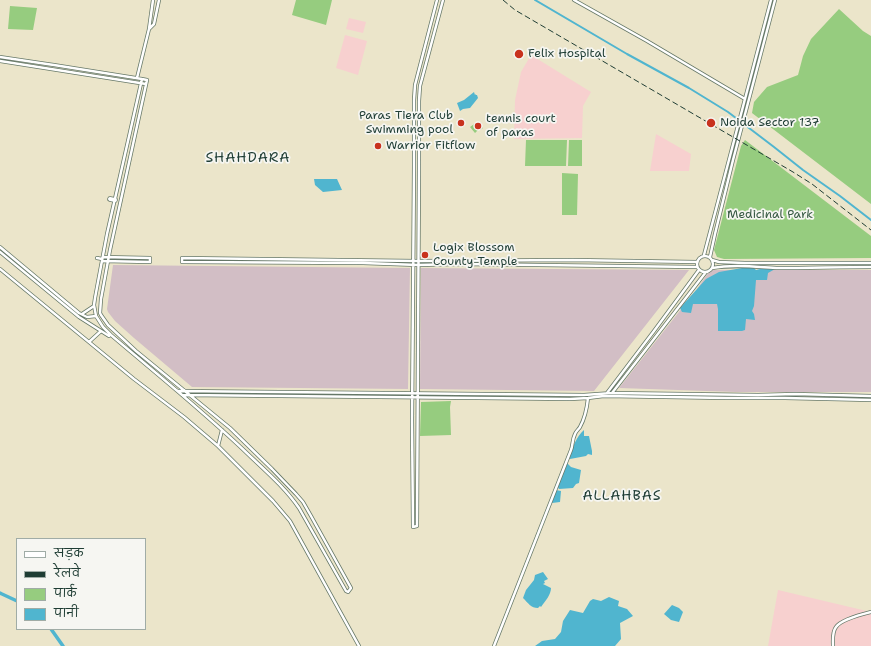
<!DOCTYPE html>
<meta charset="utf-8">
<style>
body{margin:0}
#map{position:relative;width:871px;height:646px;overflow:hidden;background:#ebe5ca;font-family:"Shantell Sans","Playpen Sans Deva",sans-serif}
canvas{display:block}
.legend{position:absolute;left:16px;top:538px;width:130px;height:92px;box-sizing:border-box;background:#f6f6f2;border:1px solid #a0aca6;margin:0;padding:5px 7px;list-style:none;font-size:12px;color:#1f3d34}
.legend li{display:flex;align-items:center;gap:8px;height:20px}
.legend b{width:20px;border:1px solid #a0aca6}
</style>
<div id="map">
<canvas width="871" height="646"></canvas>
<ul class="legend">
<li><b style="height:5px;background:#fff"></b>सड़क</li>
<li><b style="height:5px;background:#1f3d34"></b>रेलवे</li>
<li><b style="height:11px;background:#96cc7f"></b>पार्क</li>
<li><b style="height:11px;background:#50b5cf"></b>पानी</li>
</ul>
</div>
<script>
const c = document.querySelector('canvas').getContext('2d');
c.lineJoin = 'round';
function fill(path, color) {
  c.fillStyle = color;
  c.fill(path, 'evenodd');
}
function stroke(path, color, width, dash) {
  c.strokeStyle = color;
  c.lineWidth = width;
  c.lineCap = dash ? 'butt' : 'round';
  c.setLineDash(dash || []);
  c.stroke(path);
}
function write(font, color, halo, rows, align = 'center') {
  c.font = font + ' "Shantell Sans",sans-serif';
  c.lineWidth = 3.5;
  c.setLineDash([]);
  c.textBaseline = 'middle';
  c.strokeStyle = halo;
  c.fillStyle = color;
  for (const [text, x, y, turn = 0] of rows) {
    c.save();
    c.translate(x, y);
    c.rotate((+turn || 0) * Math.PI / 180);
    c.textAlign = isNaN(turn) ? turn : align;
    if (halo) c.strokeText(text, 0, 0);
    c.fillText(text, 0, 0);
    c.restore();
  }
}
const built = new Path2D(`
 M349,18L366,22L363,33L346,29Z
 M345,35L367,41L358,75L336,68Z
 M531,55L591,92L583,106L582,138L514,139L515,100L521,72Z
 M656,134L691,154L689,171H650Z
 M778,590L871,612V646H768Z`);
const industrial = new Path2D(`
 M113,265L410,268L408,389L192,387L134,338L115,321L108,312L107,309Z
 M421,268L689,270L594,391L420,389Z
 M709,270H871V392H736L619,388L697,289L708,273Z`);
const green = new Path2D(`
 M296,0H332L326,25L292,15Z
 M10,6L37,8L33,30L8,29Z
 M839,9L863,31L871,36V204L752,113L754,102L767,87L798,75L803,56L811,39Z
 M477,122L483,128L480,130L478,129V130L475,133L470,127Z
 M526,140H567L566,166H525Z
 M569,140H582V166H568Z
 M745,140L871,236V258L724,259L717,257L714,250L741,146Z
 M562,173L578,174L577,215H562Z
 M451,401L450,407L451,435L420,436L421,402Z`);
const water = new Path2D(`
 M474,92L475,95L476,94V95H477L478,98L470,108L463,109L460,111L457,103L464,100Z
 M314,179H337L342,190L323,192L315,185Z
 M768,267L775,269L768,273L767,280H756L754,306L752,311L754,314L755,320L746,319L745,330L742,331H718V309L717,304H693L691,313L682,312L680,308L706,279L719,272L742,268H754L756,270Z
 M584,430V436H589L592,451V455L588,454L586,456L570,459L569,457C573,447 576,437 584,430Z
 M567,463L571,467L581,470L579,483L576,484L573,488L559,489L557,486Z
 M556,490L561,491L560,502L552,503Z
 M543,572L548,579L544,581L545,583L543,584L551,588C551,595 545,601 541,607L540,606L538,608C531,608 528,603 523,598L526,590L534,580L535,575Z
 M609,597L619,601L618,606L627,609L633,616L620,623L621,639L615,646H535L542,641L555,639L561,632L563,621L570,610L583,613L590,601L593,599L601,601Z
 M672,605L679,608L683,612L679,622L671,620L664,614Z`);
const canal = new Path2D(`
 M535,0L627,54L689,88L728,112L774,147L803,170L840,196L871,220`);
const river = new Path2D(`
 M0,593L2,594L17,601
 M51,629L63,646`);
const tertiary = new Path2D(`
 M437,0L415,85L414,100V167L412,421L413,527L417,526L419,169V101L420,86L443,0
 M574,0L647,41L745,99
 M149,29L154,24L159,0
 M0,57L47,64L54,65L142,79L147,80L110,250L101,299L100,313L101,315L108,325L136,351L230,428L272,469L296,494L303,502L311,516L351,588L348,592L346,591L299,508C286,489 268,473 251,457C207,414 158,375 111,335L103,327L96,316L94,305L95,298L107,234L142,79
 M0,61L146,84
 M137,78L149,29L153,0
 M0,247L79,313L87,317L96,316
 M0,252L79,317L109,336
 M704,255L771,0
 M697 264a8 8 0 1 1 16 0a8 8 0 1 1-16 0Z
 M710,257L715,234L733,160L775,0
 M97,258L102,259
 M712,260L719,262L745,263H871
 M102,261L150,262V258L103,257
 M697,262L573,260L418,261L182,258V262L363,263L418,265L459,264L697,267
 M712,268C734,264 757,267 779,268C810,268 840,267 871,267
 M0,269L134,379L184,417L218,446L273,501L290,521L359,646
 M82,314L94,306
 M89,342L101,331
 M178,391L584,395L612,393L758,395L795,394L871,396
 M607,393L654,331L699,270
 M612,393L706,272
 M182,395L478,398L570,399L588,398L604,396L726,398H785L871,400
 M218,446L222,430
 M494,646L571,450C573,445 572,440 575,434C576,431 579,429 580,427C585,418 587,408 588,398
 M833,646C833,640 832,632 836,627C841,620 863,614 871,612`);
const primary = new Path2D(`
 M110,199L115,200`);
const rail = new Path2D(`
 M503,0L515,10L793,172L812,184L871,230`);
const markers = [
 [519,54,5,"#c8321e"],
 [461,123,4,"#c8321e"],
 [711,123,5,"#c8321e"],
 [478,126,4,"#c8321e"],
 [378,146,4,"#c8321e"],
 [425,255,4,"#c8321e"]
];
const poiNames = [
 ["Felix Hospital",528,54],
 ["Paras Tiera Club",453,116,"right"],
 ["Swimming pool",453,130,"right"],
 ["tennis court",486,119],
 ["of paras",486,133],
 ["Noida Sector 137",720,123],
 ["Warrior Fitflow",386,146],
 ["Logix Blossom",433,248],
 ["County Temple",433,262]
];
const parkNames = [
 ["Medicinal Park",770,215]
];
const quarterNames = [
 ["SHAHDARA",248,158],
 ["ALLAHBAS",622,496]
];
fill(built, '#f7d0cf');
fill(industrial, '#d2bec5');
fill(green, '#96cc7f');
fill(water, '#50b5cf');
stroke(canal, '#50b5cf', 2);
stroke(river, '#50b5cf', 3.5);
stroke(tertiary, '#667868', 4);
stroke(primary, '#667868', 5.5);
stroke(tertiary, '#fff', 2.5);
stroke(primary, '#fff', 4);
stroke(rail, '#1f3d34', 1, [6, 3]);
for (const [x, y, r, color] of markers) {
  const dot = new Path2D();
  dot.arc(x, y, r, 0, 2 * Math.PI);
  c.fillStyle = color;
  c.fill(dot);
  stroke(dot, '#f6f6f2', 1.5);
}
write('12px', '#1f3d34', '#f6f6f2', poiNames, 'left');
write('12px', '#375a43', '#f6f6f2', parkNames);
c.letterSpacing = '1px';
write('14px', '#1f3d34', '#f6f6f2', quarterNames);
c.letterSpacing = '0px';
</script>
